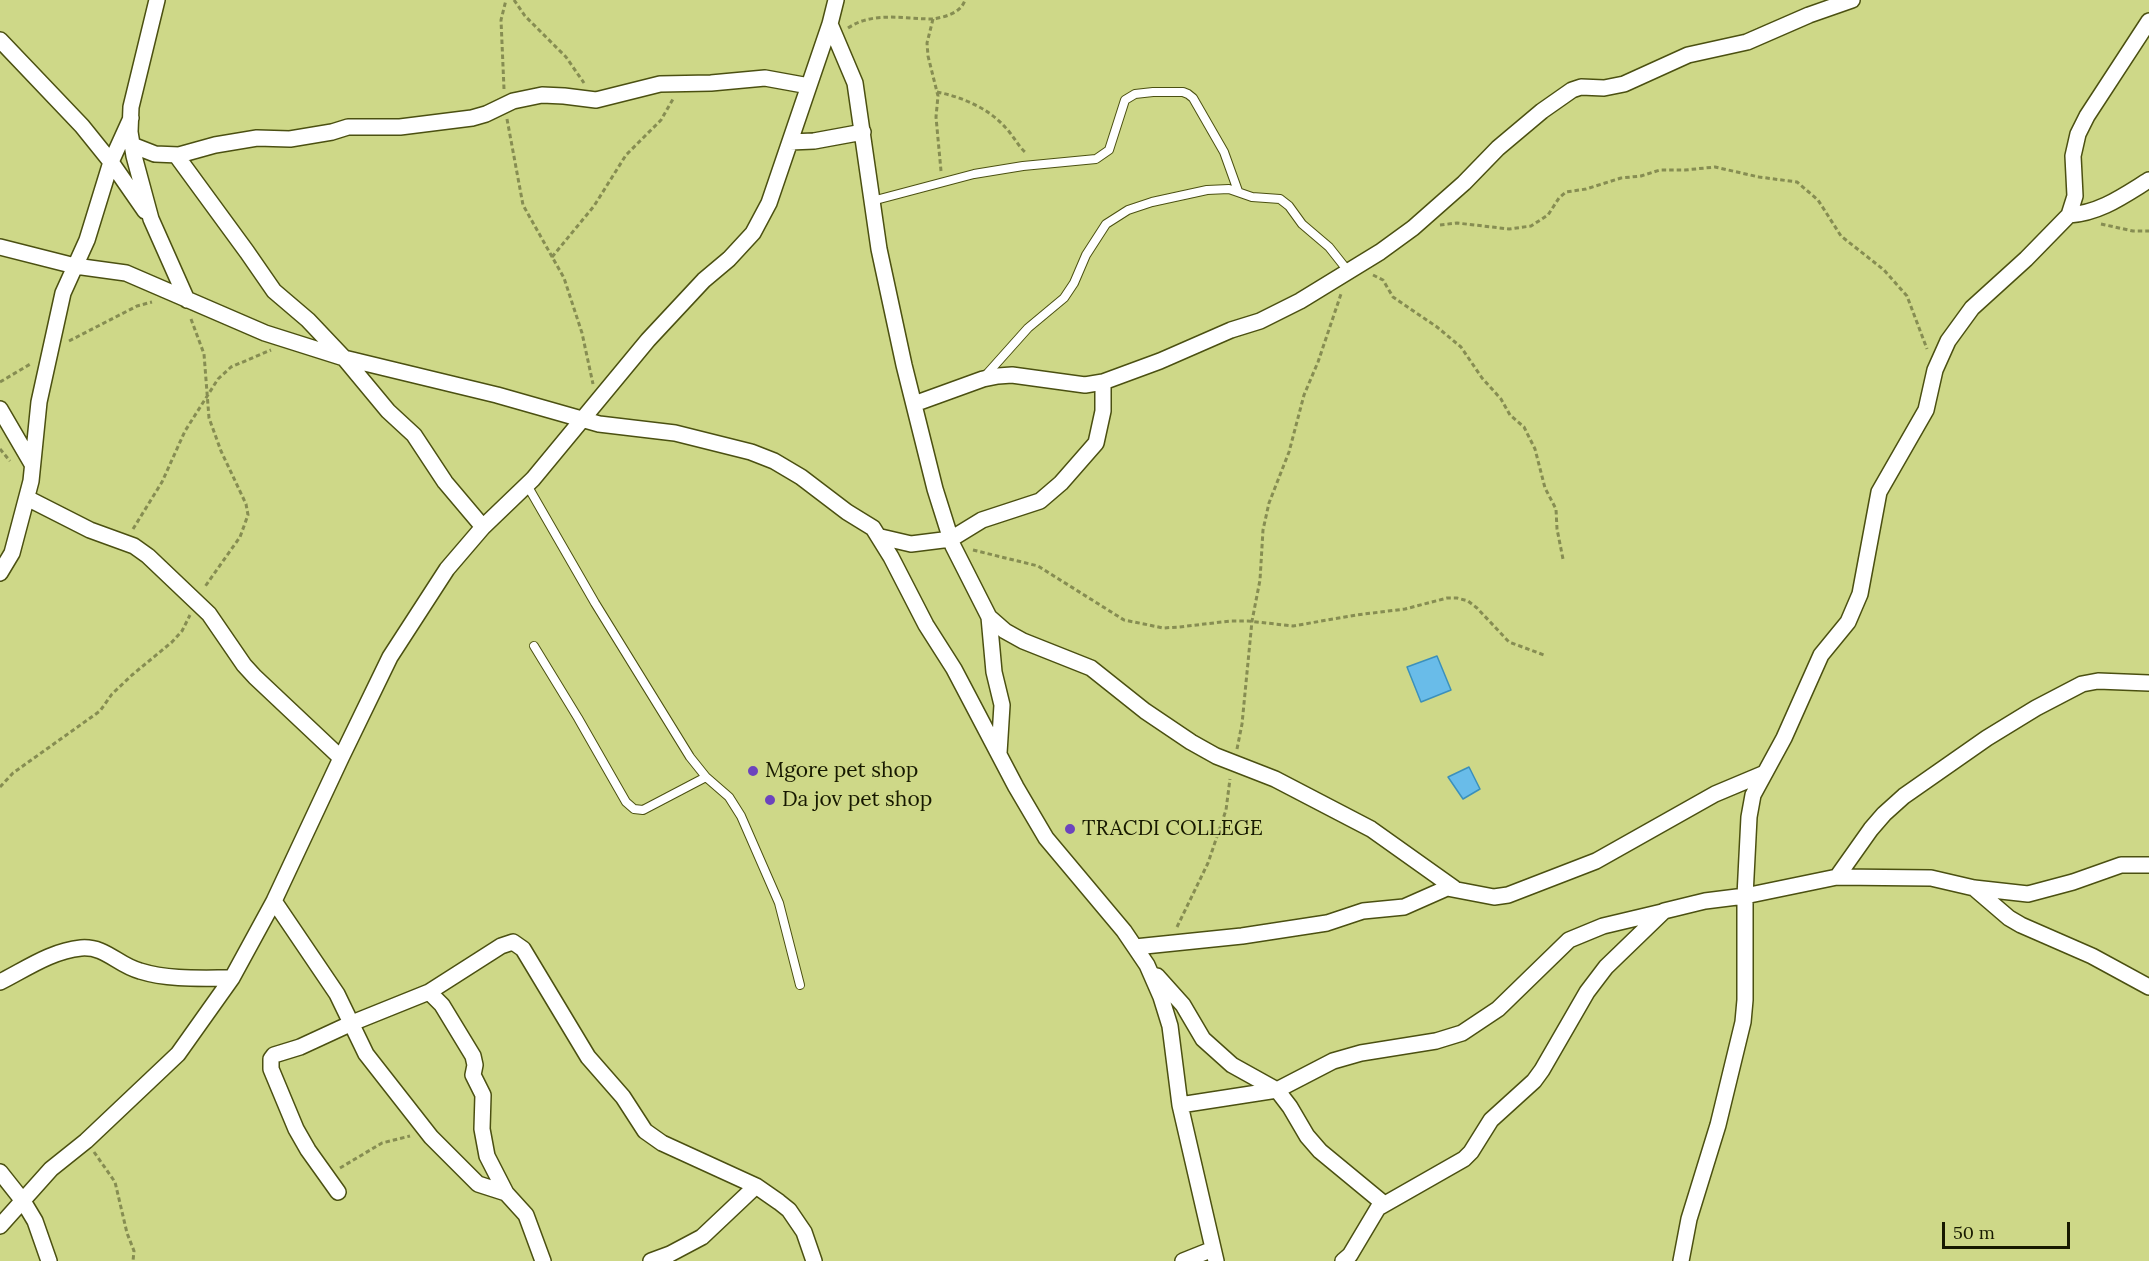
<!DOCTYPE html>
<style>
body{margin:0}
#map{position:relative;width:2149px;height:1261px;overflow:hidden;background:#ced888;font-family:Lora,serif}
canvas{display:block}
.scale{position:absolute;left:1942px;top:1222px;width:128px;height:27px;box-sizing:border-box;border:3px solid #171900;border-top:0;padding-left:8px;font-size:18px;line-height:21px;white-space:nowrap;color:#171900;-webkit-text-stroke:4px #ced888;paint-order:stroke}
</style>
<div id="map">
<canvas width="2149" height="1261"></canvas>
<div class="scale">50 m</div>
</div>
<script>
const c = document.querySelector('canvas').getContext('2d');
c.lineJoin = 'round';
function fill(path, color) {
  c.fillStyle = color;
  c.fill(path, 'evenodd');
}
function stroke(path, color, width, dash) {
  c.strokeStyle = color;
  c.lineWidth = width;
  c.lineCap = dash ? 'butt' : 'round';
  c.setLineDash(dash || []);
  c.stroke(path);
}
function write(font, color, halo, rows, align = 'center') {
  c.font = font + ' Lora,serif';
  c.lineWidth = 4.5;
  c.setLineDash([]);
  c.textBaseline = 'middle';
  c.strokeStyle = halo;
  c.fillStyle = color;
  for (const [text, x, y, turn = 0] of rows) {
    c.save();
    c.translate(x, y);
    c.rotate((+turn || 0) * Math.PI / 180);
    c.textAlign = isNaN(turn) ? turn : align;
    if (halo) c.strokeText(text, 0, 0);
    c.fillText(text, 0, 0);
    c.restore();
  }
}
const building = new Path2D(`
 M1437,656L1451,690L1421,702L1407,667Z
 M1469,767L1480,789L1463,799L1448,777Z`);
const path = new Path2D(`
 M514,0L525,16L566,57L584,83
 M933,19L927,43L928,56L938,96L936,117L941,171
 M848,28C873,11 904,19 933,19C945,17 961,13 965,0
 M504,89L501,20L506,0
 M937,92C962,97 988,108 1005,127C1013,135 1018,146 1026,153
 M507,119L523,205L564,278L582,333L593,384
 M2101,224L2133,231H2149
 M1440,225L1457,223L1509,229L1531,226L1548,215L1559,198L1566,192L1586,189L1621,178L1641,176L1660,170H1685L1715,167L1759,177L1797,182L1818,200L1841,236L1884,270L1907,296L1927,349
 M552,257L594,206L626,155L661,120L673,99
 M1373,275L1383,280L1393,297L1437,327L1461,347L1482,378L1501,399L1510,415L1524,427L1535,449L1545,488L1556,509L1557,529L1563,559
 M191,319L204,354L209,418L221,451L246,504L248,515L240,537L204,588
 M69,341L137,306L152,302
 M0,382L32,363
 M0,449L10,461
 M133,529L162,482L185,431L218,379L231,367L271,350
 M973,550L1038,566L1124,620L1144,624L1163,628L1179,627L1230,621H1248L1293,626L1356,615L1405,609L1447,598H1457L1468,601L1477,608L1509,642L1544,655
 M1237,749L1242,724L1252,621L1260,580L1263,530L1269,503L1289,452L1304,395L1318,362L1341,294
 M0,787L13,773L100,711L112,694L132,675L172,642L182,631L190,615
 M1177,927L1208,863L1226,810L1230,779
 M94,1152L115,1182L127,1233L134,1251L133,1261
 M340,1168L382,1143L410,1136`);
const service = new Path2D(`
 M872,201L974,174L1023,166L1096,159L1109,150L1125,100L1135,94L1153,92H1183L1188,94L1193,98L1224,152L1238,191
 M986,375L1028,328L1064,298L1074,283L1086,255L1106,224L1128,210L1152,202L1207,190L1229,189L1252,197L1280,199L1289,206L1302,224L1329,247L1348,271
 M527,485L595,603L690,757L706,777L729,797L741,816L779,903L800,985
 M534,646L578,718L626,802L634,809L643,810L706,777`);
const minor = new Path2D(`
 M157,0L131,107L130,132L134,156L151,219L187,300
 M830,24L855,83L879,249L904,365L935,489L953,546L989,617L1005,631L1023,641L1091,668L1145,711L1191,742L1216,756L1275,779L1371,829L1454,888
 M0,40L82,126L111,162L145,211
 M790,142L814,141L863,132
 M132,145L155,154L179,155L215,145L257,138L290,139L332,132L348,127H400L472,118L486,114L513,101L542,95L564,96L596,100L660,84L711,83L765,78L809,86
 M176,155L247,252L274,291L308,320L344,358L388,411L414,435L445,482L483,527
 M2069,215C2100,213 2123,196 2149,180
 M0,247L75,266L126,273L265,333L344,358L497,395L599,424L675,433L751,452L774,461L801,477L847,512L873,528L891,557L926,625L954,669L1016,787L1046,838L1124,931L1147,965L1161,997L1170,1026L1180,1105L1216,1261
 M914,404L983,379L998,376L1012,375L1085,385L1103,382L1160,361L1231,330L1260,321L1300,301L1380,252L1413,228L1464,183L1498,148L1542,111L1572,90L1581,87L1604,88L1624,84L1688,55L1747,42L1809,15L1852,0
 M0,409L32,464
 M27,498L90,530L134,546L148,556L209,614L244,665L255,677L341,758
 M881,537L911,544L951,539L982,520L1040,501L1061,483L1096,443L1103,411V382
 M0,573L12,553L31,481L39,402L63,293L87,240L111,162L131,118
 M989,617L994,672L1002,705L999,753
 M1837,877L1871,829L1884,814L1904,796L1987,738L2036,708L2082,684L2098,681L2149,683
 M1974,888L2009,918L2021,925L2092,956L2149,987
 M274,901L337,994L366,1054L431,1137L478,1184L506,1193
 M1135,947L1242,936L1327,923L1363,911L1404,907L1447,888L1494,897L1508,895L1596,861L1715,794L1765,773
 M1157,976L1183,1005L1203,1039L1232,1065L1277,1090L1290,1107L1307,1136L1320,1151L1383,1203
 M0,982C26,969 51,951 81,948C106,946 117,965 140,971C169,980 202,978 232,978
 M429,992L442,1005L473,1056L475,1065L473,1075L483,1095L482,1129L487,1156L506,1193L526,1215L543,1261
 M1180,1105L1277,1090L1333,1061L1361,1053L1436,1041L1462,1033L1498,1009L1569,940L1603,926L1662,912
 M0,1172L23,1201L35,1221L49,1261
 M338,1192L308,1150L296,1129L271,1069V1059L274,1055L300,1047L352,1023L429,992L501,946L513,942L523,949L588,1057L623,1097L645,1131L662,1143L756,1186L779,1202L789,1210L804,1232L814,1261
 M0,1226L51,1169L86,1141L178,1054L232,978L274,901L341,758L390,657L447,569L483,527L533,479L648,340L704,280L729,259L753,233L769,203L830,24L836,0
 M651,1261L670,1254L702,1237L756,1186
 M1183,1261L1213,1249
 M1343,1261L1350,1255L1378,1208L1464,1159L1471,1152L1491,1120L1534,1081L1542,1070L1587,992L1606,967L1664,911L1705,901L1745,896L1837,877L1931,878L1974,888L2028,894L2073,882L2121,865H2149
 M1681,1261L1689,1219L1718,1125L1743,1022L1745,1000V896L1749,817L1753,795L1784,738L1821,655L1848,622L1860,594L1879,492L1926,410L1935,370L1948,341L1972,308L2026,259L2069,215L2075,196L2073,156L2078,134L2087,116L2149,21`);
const markers = [
 [753,771,6,"#6c44bd"],
 [770,800,6,"#6c44bd"],
 [1070,829,6,"#6c44bd"]
];
const poiNames = [
 ["Mgore pet shop",765,771],
 ["Da jov pet shop",782,800],
 ["TRACDI COLLEGE",1082,829]
];
fill(building, '#69bce9');
stroke(building, '#3b90bb', 1.5);
stroke(service, '#4b5011', 10);
stroke(minor, '#4b5011', 18);
stroke(path, '#868d52', 3, [4.5, 3]);
stroke(service, '#fff', 8);
stroke(minor, '#fff', 15);
for (const [x, y, r, color] of markers) {
  const dot = new Path2D();
  dot.arc(x, y, r, 0, 2 * Math.PI);
  c.fillStyle = color;
  c.fill(dot);
  stroke(dot, '#ced888', 2);
}
write('21px', '#171900', '#ced888', poiNames, 'left');
</script>
